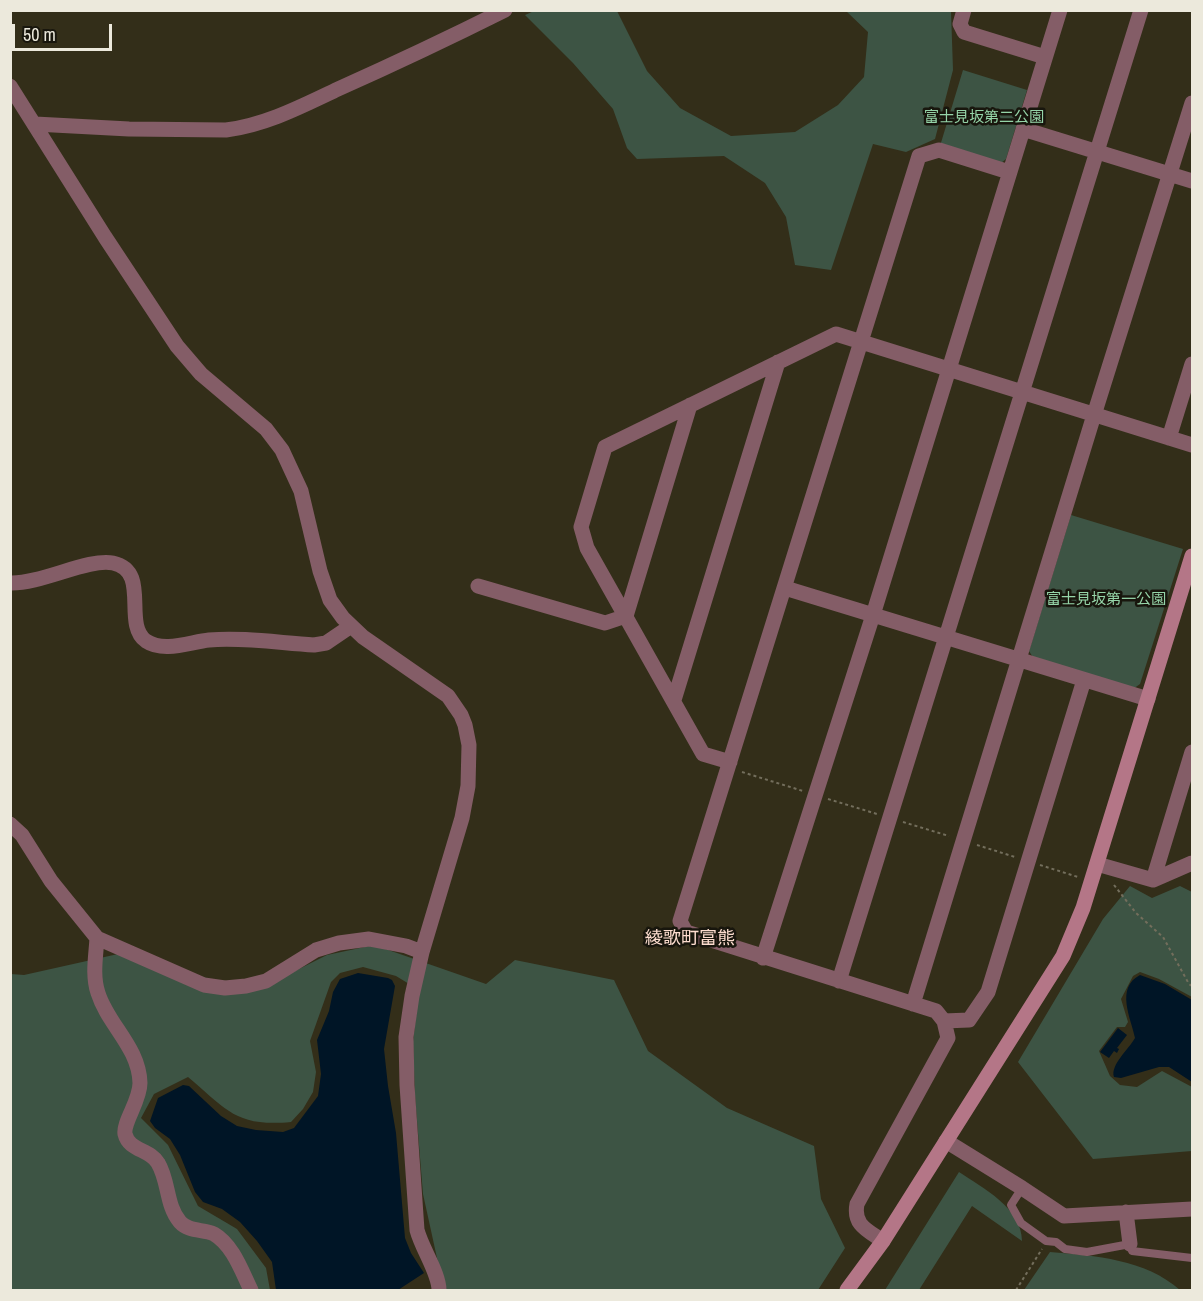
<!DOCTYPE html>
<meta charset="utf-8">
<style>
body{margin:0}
#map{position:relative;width:1203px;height:1301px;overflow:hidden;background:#332e19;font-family:"Archivo Narrow",sans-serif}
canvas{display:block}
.frame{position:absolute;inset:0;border:12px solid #ece9dc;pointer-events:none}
.scale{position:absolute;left:12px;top:24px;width:100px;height:27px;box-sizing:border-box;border:3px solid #ece9dc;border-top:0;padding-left:8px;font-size:18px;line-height:21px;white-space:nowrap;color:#ece9dc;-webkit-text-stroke:4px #18160d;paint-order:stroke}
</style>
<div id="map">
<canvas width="1203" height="1301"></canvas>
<div class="frame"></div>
<div class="scale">50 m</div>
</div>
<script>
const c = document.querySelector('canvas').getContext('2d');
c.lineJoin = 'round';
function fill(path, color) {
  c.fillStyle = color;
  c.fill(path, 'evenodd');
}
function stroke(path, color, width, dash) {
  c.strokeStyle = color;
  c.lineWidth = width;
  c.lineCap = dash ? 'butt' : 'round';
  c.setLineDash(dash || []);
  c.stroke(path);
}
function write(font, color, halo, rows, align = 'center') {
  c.font = font + ' "Archivo Narrow","Noto Sans JP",sans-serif';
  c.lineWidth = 5;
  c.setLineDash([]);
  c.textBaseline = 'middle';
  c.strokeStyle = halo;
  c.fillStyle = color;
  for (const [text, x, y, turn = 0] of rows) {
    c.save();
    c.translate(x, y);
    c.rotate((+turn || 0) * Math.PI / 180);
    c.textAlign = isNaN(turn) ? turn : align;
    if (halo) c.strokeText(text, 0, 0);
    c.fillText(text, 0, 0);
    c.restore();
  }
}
const green = new Path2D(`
 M534,11H617L647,71L680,108L731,136L795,132L838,105L864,77L868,32L846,11H951L953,70L935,139L906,152L873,144L831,270L795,265L786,217L765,183L724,156L637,159L627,148L613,109L573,63L525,15Z
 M963,70L1027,90L1006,159L1000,164L940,146Z
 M1071,515L1183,549L1140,684L1133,689L1034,659L1029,651Z
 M1130,886L1152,898L1180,886L1192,892V997L1159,979L1140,972L1133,976L1121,999L1128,1022L1125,1027H1117L1099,1051L1110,1076L1120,1085L1137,1087L1162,1071L1192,1087V1151L1093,1159L1018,1062L1103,919Z
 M374,945L486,984L515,960L614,980L648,1051L727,1108L814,1146L821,1199L845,1248L818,1290H444L423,1194L415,1096L413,1042L419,990L396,976L363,967L340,973L331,982L310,1041L316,1072L313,1092L303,1109L291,1122C236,1127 227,1110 188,1077L154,1094L141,1118L168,1145L198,1206L237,1229L266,1268L270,1290H11V974L24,975L118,954L255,991L327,955Z
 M959,1172C983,1188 1022,1208 1022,1241L972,1206L919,1290H885Z
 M1050,1252C1096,1256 1145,1259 1180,1290H1024Z`);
const water = new Path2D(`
 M358,973L388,978L392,980L395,986L384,1049L388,1086L396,1133L405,1238L411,1253L424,1273L398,1290H276L272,1262L257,1241L240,1222L222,1209L203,1202L195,1192L180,1155L170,1139L155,1128L150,1121L158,1098L183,1085L189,1086L221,1116L237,1126L256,1130L283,1132L294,1128L318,1096L321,1074L317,1040L329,1011L333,992L340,979Z
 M1140,975L1165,984L1192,1000V1082L1169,1067H1159L1121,1078L1114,1077C1110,1065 1129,1049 1135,1038C1131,1018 1115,988 1140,975Z
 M1118,1028L1127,1035L1117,1048L1119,1049L1117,1053L1114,1051L1109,1058L1100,1052Z`);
const path = new Path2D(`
 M742,772L803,791
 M828,799L877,814
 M903,822L949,836
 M977,845L1015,857
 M1040,865L1078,877
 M1114,885L1136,913L1163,937L1189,984L1192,986
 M1016,1290L1042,1249`);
const lane = new Path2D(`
 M1022,1188L1011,1205L1021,1223L1046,1241L1056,1242L1065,1249L1087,1252L1130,1244L1132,1251L1192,1258`);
const street = new Path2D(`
 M964,10L960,24L964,32L1045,57
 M10,86L105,237L177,346L201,374L266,429L282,450L301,491L320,571L330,600L343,618L363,637L448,696L461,715L465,725L469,745L468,786L462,818L422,952L412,996L406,1037L407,1085L417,1230C422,1249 439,1273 439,1290
 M35,124L129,129L226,130C266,125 302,106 338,89C394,64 449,38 505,10
 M1023,129L1192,181
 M1169,438L1192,364
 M10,583C41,584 88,558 113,563C151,571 122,624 146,641C164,653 190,642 209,640C243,637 280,643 314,645L326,643L351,626
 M478,586L605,623L626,616L690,405
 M785,588L1148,699
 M674,700L778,362
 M730,762L703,754L587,548L581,527L605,447L836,334L1192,445
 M10,824L22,835L51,881L97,938L204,985L225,988L246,986L266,981L316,950L339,943L369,939L406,946L422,952
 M1097,864L1153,880L1192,863
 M1153,880L1192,752
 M97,938C96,956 92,975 98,993C108,1025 139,1047 140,1083C140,1101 123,1122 125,1134C129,1151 150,1149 158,1163C169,1181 166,1206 180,1222C189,1232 203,1229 214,1234C233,1245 242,1272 251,1290
 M763,958L873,615L1060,10
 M839,981L1141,10
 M913,1004L1094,415L1192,103
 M944,1021L969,1020L988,992L1084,680
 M946,1141L1022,1188L1064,1216L1192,1209
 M1126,1212L1130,1244
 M883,1241C867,1230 853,1225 857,1204L948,1038L944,1021L936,1011L686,932L680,921L919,156L939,150L1009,172`);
const secondary = new Path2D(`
 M847,1290L883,1241L1063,956L1083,908L1192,556`);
const parkNames = [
 ["富士見坂第二公園",984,118],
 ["富士見坂第一公園",1106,600]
];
const quarterNames = [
 ["綾歌町富熊",690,939]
];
fill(green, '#3d5444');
fill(water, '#001526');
stroke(path, '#736e5c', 2, [3, 3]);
stroke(lane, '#845d67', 8);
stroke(street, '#845d67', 15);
stroke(secondary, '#b47687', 15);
write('15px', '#95d4a8', '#18160d', parkNames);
write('18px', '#fcdcce', '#18160d', quarterNames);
</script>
